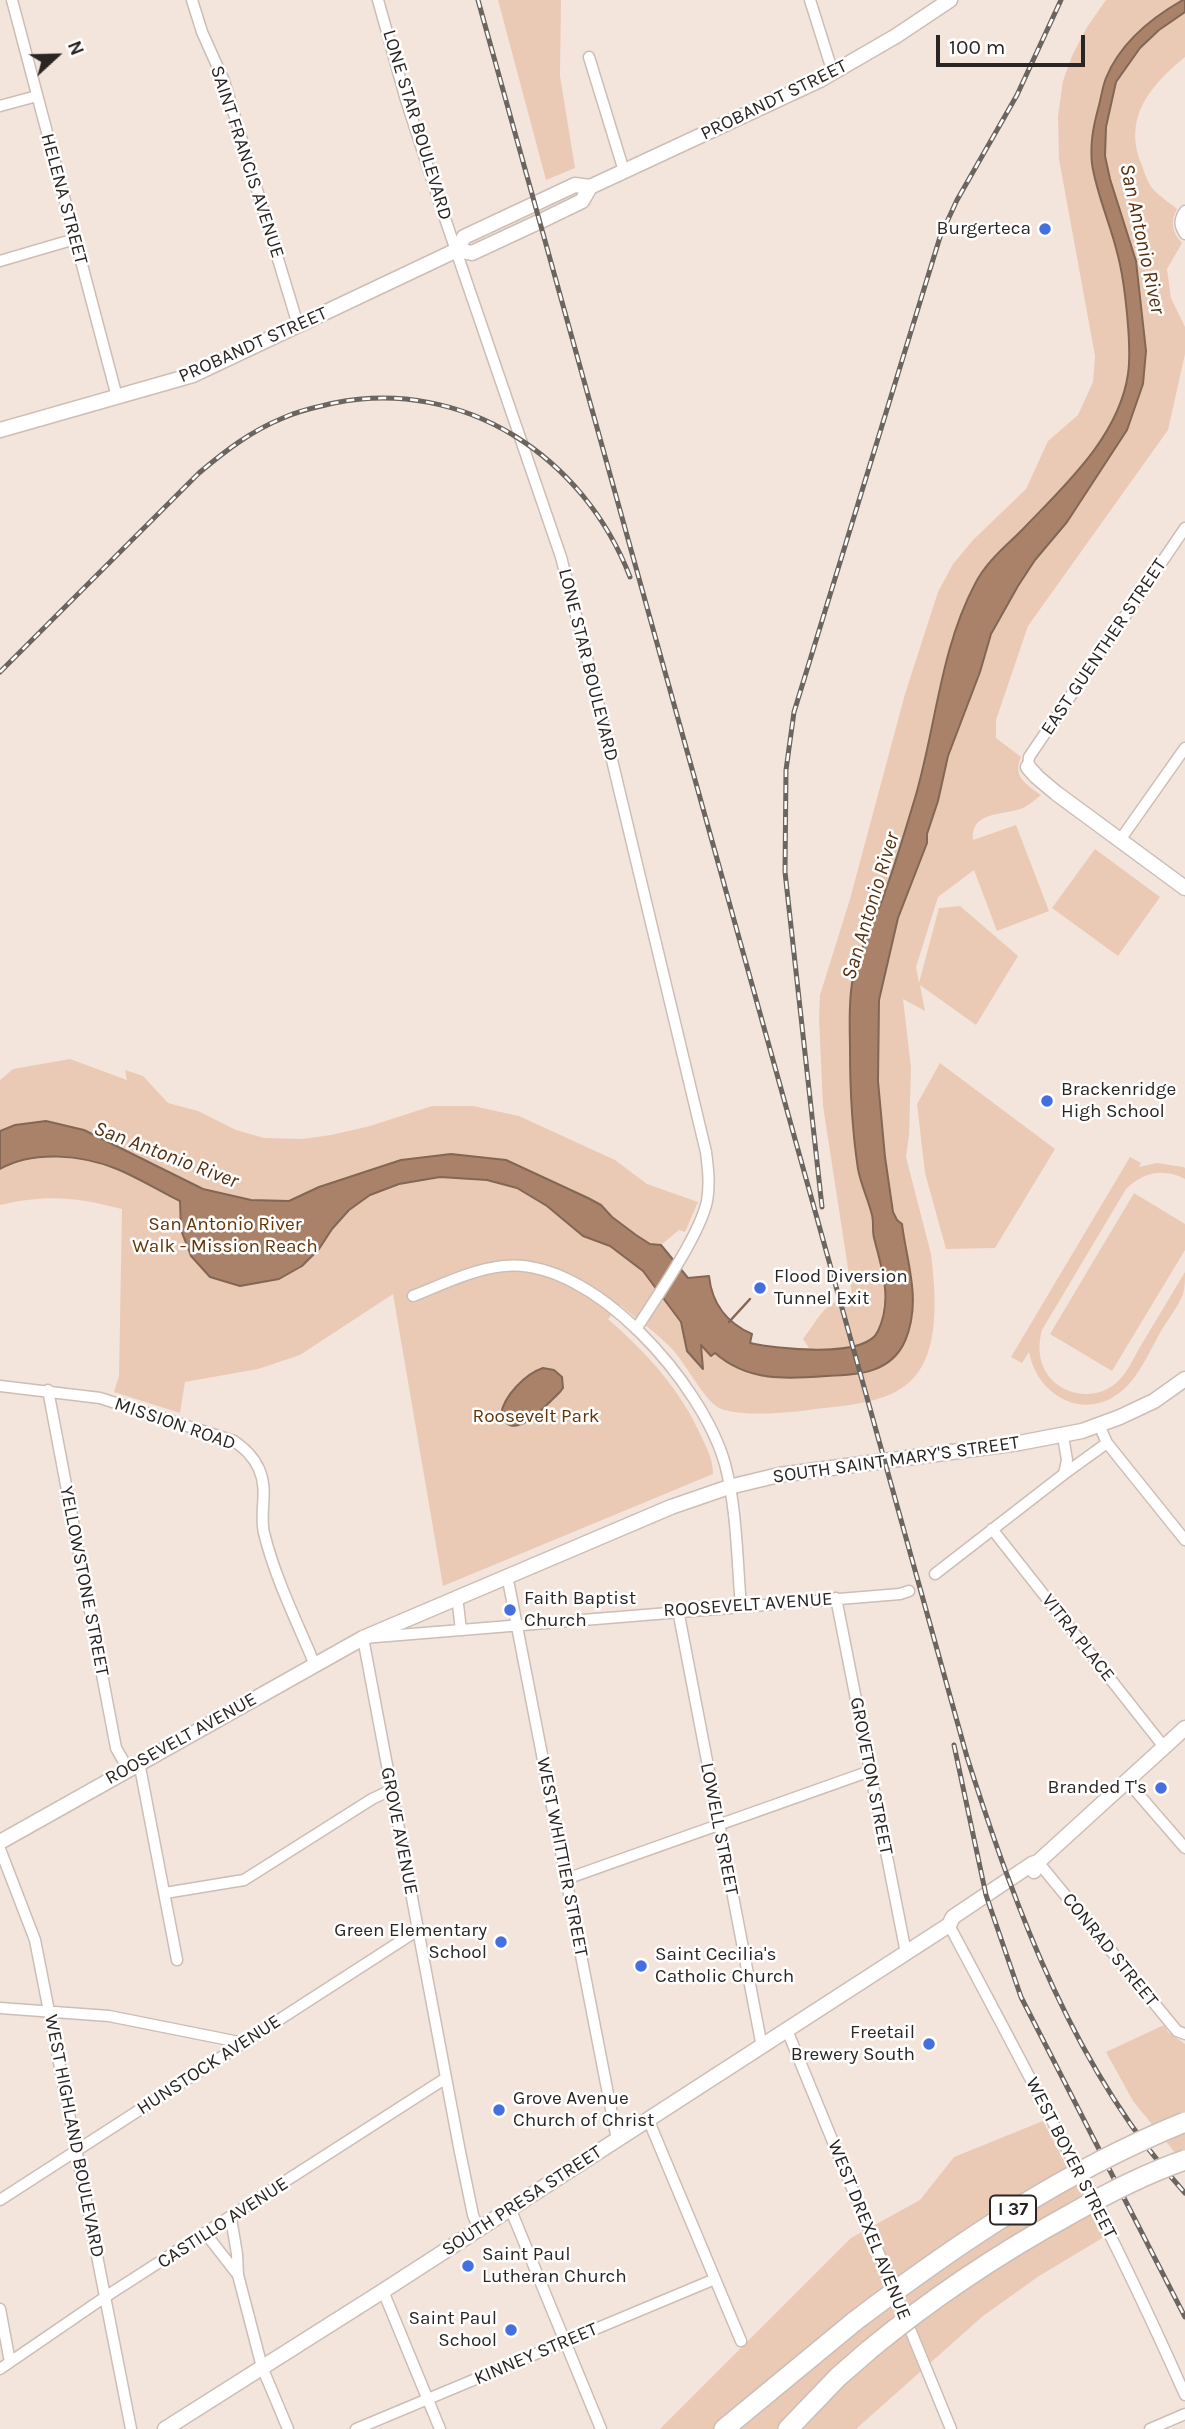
<!DOCTYPE html>
<style>
body{margin:0}
#map{position:relative;width:1185px;height:2429px;overflow:hidden;background:#f3e5dc;font-family:Karla,sans-serif}
canvas{display:block}
.north{position:absolute;left:21px;top:21px;width:70px;height:70px;-webkit-text-stroke:5px #fff;paint-order:stroke;rotate:68deg;font-size:19px;font-weight:700;line-height:28px;text-align:center;color:#2a2522}
.north::after{content:'';display:block;margin:auto;width:24px;height:32px;background:#2a2522;clip-path:polygon(50% 0,100% 100%,50% 72%,0 100%)}
.scale{position:absolute;left:936px;top:35px;width:149px;height:32px;box-sizing:border-box;border:4px solid #2a2522;border-top:0;padding-left:9px;font-size:21px;line-height:24px;white-space:nowrap;color:#2a2522;-webkit-text-stroke:5px #fff;paint-order:stroke}
</style>
<div id="map">
<canvas width="1185" height="2429"></canvas>
<div class="north">N</div>
<div class="scale">100 m</div>
</div>
<script>
const c = document.querySelector('canvas').getContext('2d');
c.lineJoin = 'round';
function fill(path, color) {
  c.fillStyle = color;
  c.fill(path, 'evenodd');
}
function stroke(path, color, width, dash) {
  c.strokeStyle = color;
  c.lineWidth = width;
  c.lineCap = dash ? 'butt' : 'round';
  c.setLineDash(dash || []);
  c.stroke(path);
}
function write(font, color, halo, rows, align = 'center') {
  c.font = font + ' Karla,sans-serif';
  c.lineWidth = 5;
  c.setLineDash([]);
  c.textBaseline = 'middle';
  c.strokeStyle = halo;
  c.fillStyle = color;
  for (const [text, x, y, turn = 0] of rows) {
    c.save();
    c.translate(x, y);
    c.rotate((+turn || 0) * Math.PI / 180);
    c.textAlign = isNaN(turn) ? turn : align;
    if (halo) c.strokeText(text, 0, 0);
    c.fillText(text, 0, 0);
    c.restore();
  }
}
const green = new Path2D(`
 M498,0H561L560,76L575,168L546,180Z
 M1106,0H1185V57C1151,85 1123,117 1141,163C1144,171 1147,181 1152,188C1159,196 1169,202 1177,209C1170,222 1172,232 1182,243L1167,269L1171,298L1185,327V354L1168,430L1028,626L996,720V738L1021,757C1012,777 1027,785 1041,795C1034,801 1026,808 1017,810C999,815 970,813 973,840L1016,825L1049,911L997,931L974,870L938,897L916,967L919,983L939,908L960,906L1018,956L976,1025L920,985L925,1011L903,999L911,1067L909,1135L906,1157L931,1254C936,1297 943,1367 897,1391C872,1405 837,1406 809,1410C788,1413 737,1417 719,1408C705,1401 685,1363 673,1350C657,1333 638,1320 620,1305L608,1319C647,1353 681,1390 702,1438C708,1450 713,1461 713,1474L443,1586L393,1294L300,1355L258,1369L185,1382L180,1413L114,1392L119,1376L122,1209C75,1197 47,1194 0,1205V1080L13,1069L70,1059L127,1080L125,1070L143,1076L168,1103L198,1111L236,1130L264,1138L302,1139L331,1135L370,1126L432,1106H473L519,1116L615,1160L647,1184L698,1202L685,1232L679,1230L661,1245L688,1278L709,1276C712,1304 727,1323 752,1334L750,1343L777,1348H809L803,1339C823,1313 819,1308 852,1294L823,1106L819,1018L820,995L850,899L905,694L938,592L953,564L973,540L1026,489L1048,441L1078,415L1093,382L1095,356L1059,159L1058,116L1063,81L1072,56L1087,27Z
 M1095,849L1160,897L1118,956L1052,908Z
 M940,1063L1055,1149L995,1248L946,1249L925,1173L917,1104Z
 M1130,1157L1141,1163L1139,1167L1157,1163L1183,1167L1185,1168V1179C1164,1168 1143,1172 1126,1189L1042,1330C1037,1348 1039,1366 1052,1380C1069,1397 1098,1399 1116,1383C1127,1374 1133,1359 1140,1347C1155,1322 1170,1297 1185,1272C1185,1279 1185,1287 1183,1294C1178,1307 1168,1319 1161,1331C1150,1350 1140,1375 1123,1390C1085,1423 1037,1396 1029,1352L1022,1363L1011,1357Z
 M1134,1193L1185,1224V1250L1112,1371L1050,1334Z
 M1164,2025L1168,2032L1185,2044V2165L1133,2101L1106,2052Z
 M1043,2121L1104,2237L1039,2276L983,2316L856,2429H660L851,2238L920,2200L954,2157Z`);
const water = new Path2D(`
 M1183,0H1185V12L1159,30L1140,48L1116,82L1106,127L1105,156L1110,179L1136,261L1146,351L1143,384L1127,430L1067,522L1035,560L1018,586L991,634L980,672L948,756L938,801L927,834V843L898,918L879,1000L878,1081L885,1157L893,1212L897,1220L902,1224C907,1264 922,1301 905,1341C891,1373 858,1375 827,1376C787,1379 748,1382 715,1353L711,1356L701,1345L703,1369L687,1351L681,1322L643,1271L610,1246L583,1236L547,1206L517,1188L487,1180L440,1177L399,1184L370,1195L349,1210L332,1229L319,1249L302,1266L279,1279L240,1286L210,1277L191,1256L181,1230L180,1201C159,1191 139,1178 117,1169C82,1155 34,1150 0,1169V1131L15,1125L46,1121L84,1130L203,1189L251,1200L289,1201L319,1187L401,1160L451,1154L506,1160L588,1198L601,1205L612,1217L636,1235L650,1244L661,1245L688,1278L709,1276C712,1304 727,1323 752,1334L750,1343C776,1349 866,1359 878,1331C893,1300 882,1269 874,1238C872,1230 874,1223 872,1215C868,1199 861,1185 858,1169C852,1129 850,1090 850,1050C850,1027 848,1001 853,978C859,947 877,919 886,889C897,859 906,828 915,798C936,727 940,650 975,584C986,562 1005,547 1022,530C1063,487 1119,437 1128,374C1132,347 1125,283 1118,256C1111,225 1097,196 1092,164C1090,144 1093,128 1098,109C1101,99 1102,88 1106,78C1120,44 1151,18 1183,0Z
 M543,1368L554,1370L562,1377L563,1388L560,1392C547,1404 512,1446 501,1414C504,1396 525,1374 543,1368Z`);
const stream = new Path2D(`
 M729,1322L750,1299`);
const street = new Path2D(`
 M12,0L117,397
 M192,0L202,32L224,81L298,325
 M378,0L406,100L439,201L561,557L594,685L706,1152C708,1168 710,1184 707,1201C700,1235 656,1298 636,1329
 M810,0L833,73
 M589,57L624,171
 M0,106L37,96
 M1185,211C1179,220 1179,225 1185,234
 M0,261L75,239
 M1028,767L1029,757L1185,528
 M1120,840L1185,748
 M413,1296C441,1285 473,1269 504,1266C593,1257 703,1385 725,1464C737,1509 737,1560 741,1607
 M0,1386L100,1398L234,1441C245,1449 253,1456 259,1469C269,1492 259,1511 264,1533C275,1578 297,1622 315,1665
 M48,1390L116,1748L128,1769
 M1099,1425L1107,1443L1185,1540
 M1064,1474L1107,1443
 M992,1529L1164,1747
 M935,1574L1064,1474L1067,1460L1063,1436
 M507,1575L617,2140
 M457,1596L461,1630L900,1594L909,1591
 M836,1598L906,1953
 M678,1610L762,2047
 M461,1630L363,1638L460,2152L473,2215L479,2229
 M139,1762L177,1960
 M1127,1781L1185,1848
 M0,1849L35,1940L131,2429
 M1038,1862L1177,2031L1185,2034
 M566,1879L870,1771
 M165,1893L244,1880L372,1799L391,1790
 M949,1925C1031,2079 1114,2234 1185,2395
 M0,2008L109,2016L244,2043
 M787,2030L951,2429
 M648,2119L741,2341
 M0,2200L418,1930
 M510,2208L601,2429
 M231,2218L237,2254L238,2275
 M206,2234L238,2275L262,2367L288,2429
 M383,2291L440,2429
 M0,2309L10,2362
 M0,2369L105,2297L446,2078
 M356,2429L715,2279
 M1150,2429L1185,2414`);
const secondary = new Path2D(`
 M457,250L472,253L545,219L582,201L590,187L820,80L896,36L950,0
 M0,430L193,375L457,250L464,237L575,185L590,187
 M1028,767L1037,777L1056,793L1185,888
 M0,1842L363,1638L671,1507L729,1487L779,1475L1019,1443L1082,1431L1120,1417L1154,1401L1185,1379
 M1034,1871L1038,1862L1185,1728
 M165,2429L383,2291L949,1925L953,1917L1032,1864L1038,1862`);
const highway = new Path2D(`
 M724,2429L855,2321
 M788,2429L838,2377L869,2350`);
const rail = new Path2D(`
 M478,0L967,1757C1017,1913 1074,2070 1185,2193
 M0,672L199,473C225,451 251,431 283,418C300,410 317,407 334,403C464,377 584,457 630,577
 M822,1207L785,872L786,770L794,712L940,237L957,200L1017,95L1061,0
 M954,1745L986,1895L1021,1997L1185,2317`);
const highwayBridge = new Path2D(`
 M855,2321C958,2243 1064,2171 1185,2122
 M869,2350C932,2298 998,2254 1069,2215C1106,2194 1144,2174 1185,2160`);
const markers = [
 [1045,229,7,"#436fe1"],
 [1047,1101,7,"#436fe1"],
 [760,1288,7,"#436fe1"],
 [510,1610,7,"#436fe1"],
 [1161,1788,7,"#436fe1"],
 [501,1942,7,"#436fe1"],
 [641,1966,7,"#436fe1"],
 [929,2044,7,"#436fe1"],
 [499,2110,7,"#436fe1"],
 [468,2266,7,"#436fe1"],
 [511,2330,7,"#436fe1"]
];
const shields = [
 [1013,2210,46]
];
const shieldNames = [
 ["I 37",1013,2210]
];
const streetNames = [
 ["PROBANDT STREET",774,100,-26],
 ["LONE STAR BOULEVARD",417,125,73],
 ["SAINT FRANCIS AVENUE",247,162,72],
 ["HELENA STREET",64,199,75],
 ["PROBANDT STREET",253,345,-24],
 ["EAST GUENTHER STREET",1104,647,-56],
 ["LONE STAR BOULEVARD",588,665,76],
 ["MISSION ROAD",175,1424,19],
 ["SOUTH SAINT MARY'S STREET",896,1460,-8],
 ["YELLOWSTONE STREET",84,1581,79],
 ["ROOSEVELT AVENUE",748,1605,-4],
 ["VITRA PLACE",1078,1638,52],
 ["ROOSEVELT AVENUE",181,1739,-29],
 ["GROVETON STREET",871,1776,79],
 ["LOWELL STREET",719,1829,79],
 ["GROVE AVENUE",399,1831,79],
 ["WEST WHITTIER STREET",562,1857,79],
 ["CONRAD STREET",1110,1950,51],
 ["HUNSTOCK AVENUE",209,2065,-33],
 ["WEST HIGHLAND BOULEVARD",74,2136,79],
 ["WEST BOYER STREET",1071,2158,63],
 ["SOUTH PRESA STREET",522,2201,-33],
 ["CASTILLO AVENUE",223,2223,-33],
 ["WEST DREXEL AVENUE",869,2230,68],
 ["KINNEY STREET",536,2354,-23]
];
const poiNames = [
 ["Burgerteca",1031,229,"right"],
 ["Brackenridge",1061,1090],
 ["High School",1061,1112],
 ["Flood Diversion",774,1277],
 ["Tunnel Exit",774,1299],
 ["Faith Baptist",524,1599],
 ["Church",524,1621],
 ["Branded T's",1147,1788,"right"],
 ["Green Elementary",487,1931,"right"],
 ["School",487,1953,"right"],
 ["Saint Cecilia's",655,1955],
 ["Catholic Church",655,1977],
 ["Freetail",915,2033,"right"],
 ["Brewery South",915,2055,"right"],
 ["Grove Avenue",513,2099],
 ["Church of Christ",513,2121],
 ["Saint Paul",482,2255],
 ["Lutheran Church",482,2277],
 ["Saint Paul",497,2319,"right"],
 ["School",497,2341,"right"]
];
const parkNames = [
 ["San Antonio River",225,1225],
 ["Walk - Mission Reach",225,1247],
 ["Roosevelt Park",536,1417]
];
const waterNames = [
 ["San Antonio River",1142,239,78],
 ["San Antonio River",871,906,-73],
 ["San Antonio River",166,1155,21]
];
fill(green, '#eacab5');
fill(water, '#a98269');
stroke(water, '#836654', 2);
stroke(stream, '#836654', 2.5);
stroke(street, '#ccbeb6', 13);
stroke(secondary, '#ccbeb6', 17);
stroke(highway, '#ccbeb6', 22);
stroke(street, '#fff', 10);
stroke(secondary, '#fff', 14);
stroke(highway, '#fff', 19);
stroke(rail, '#6c645f', 5);
stroke(rail, '#fff', 2.5, [8]);
stroke(highwayBridge, '#ccbeb6', 22, []);
stroke(highwayBridge, '#fff', 19);
for (const [x, y, r, color] of markers) {
  const dot = new Path2D();
  dot.arc(x, y, r, 0, 2 * Math.PI);
  c.fillStyle = color;
  c.fill(dot);
  stroke(dot, '#fff', 2.5);
}
for (const [x, y, w] of shields) {
  const box = new Path2D();
  box.roundRect(x - w / 2, y - 14.5, w, 29, 5);
  c.fillStyle = '#fff';
  c.fill(box);
  stroke(box, '#2a2522', 2);
}
write('bold 18px', '#2a2522', null, shieldNames);
write('19px', '#2a2522', '#fff', streetNames);
write('19px', '#2a2522', '#fff', poiNames, 'left');
write('19px', '#663305', '#fff', parkNames);
write('italic 21px', '#572f10', '#fff', waterNames);
</script>
